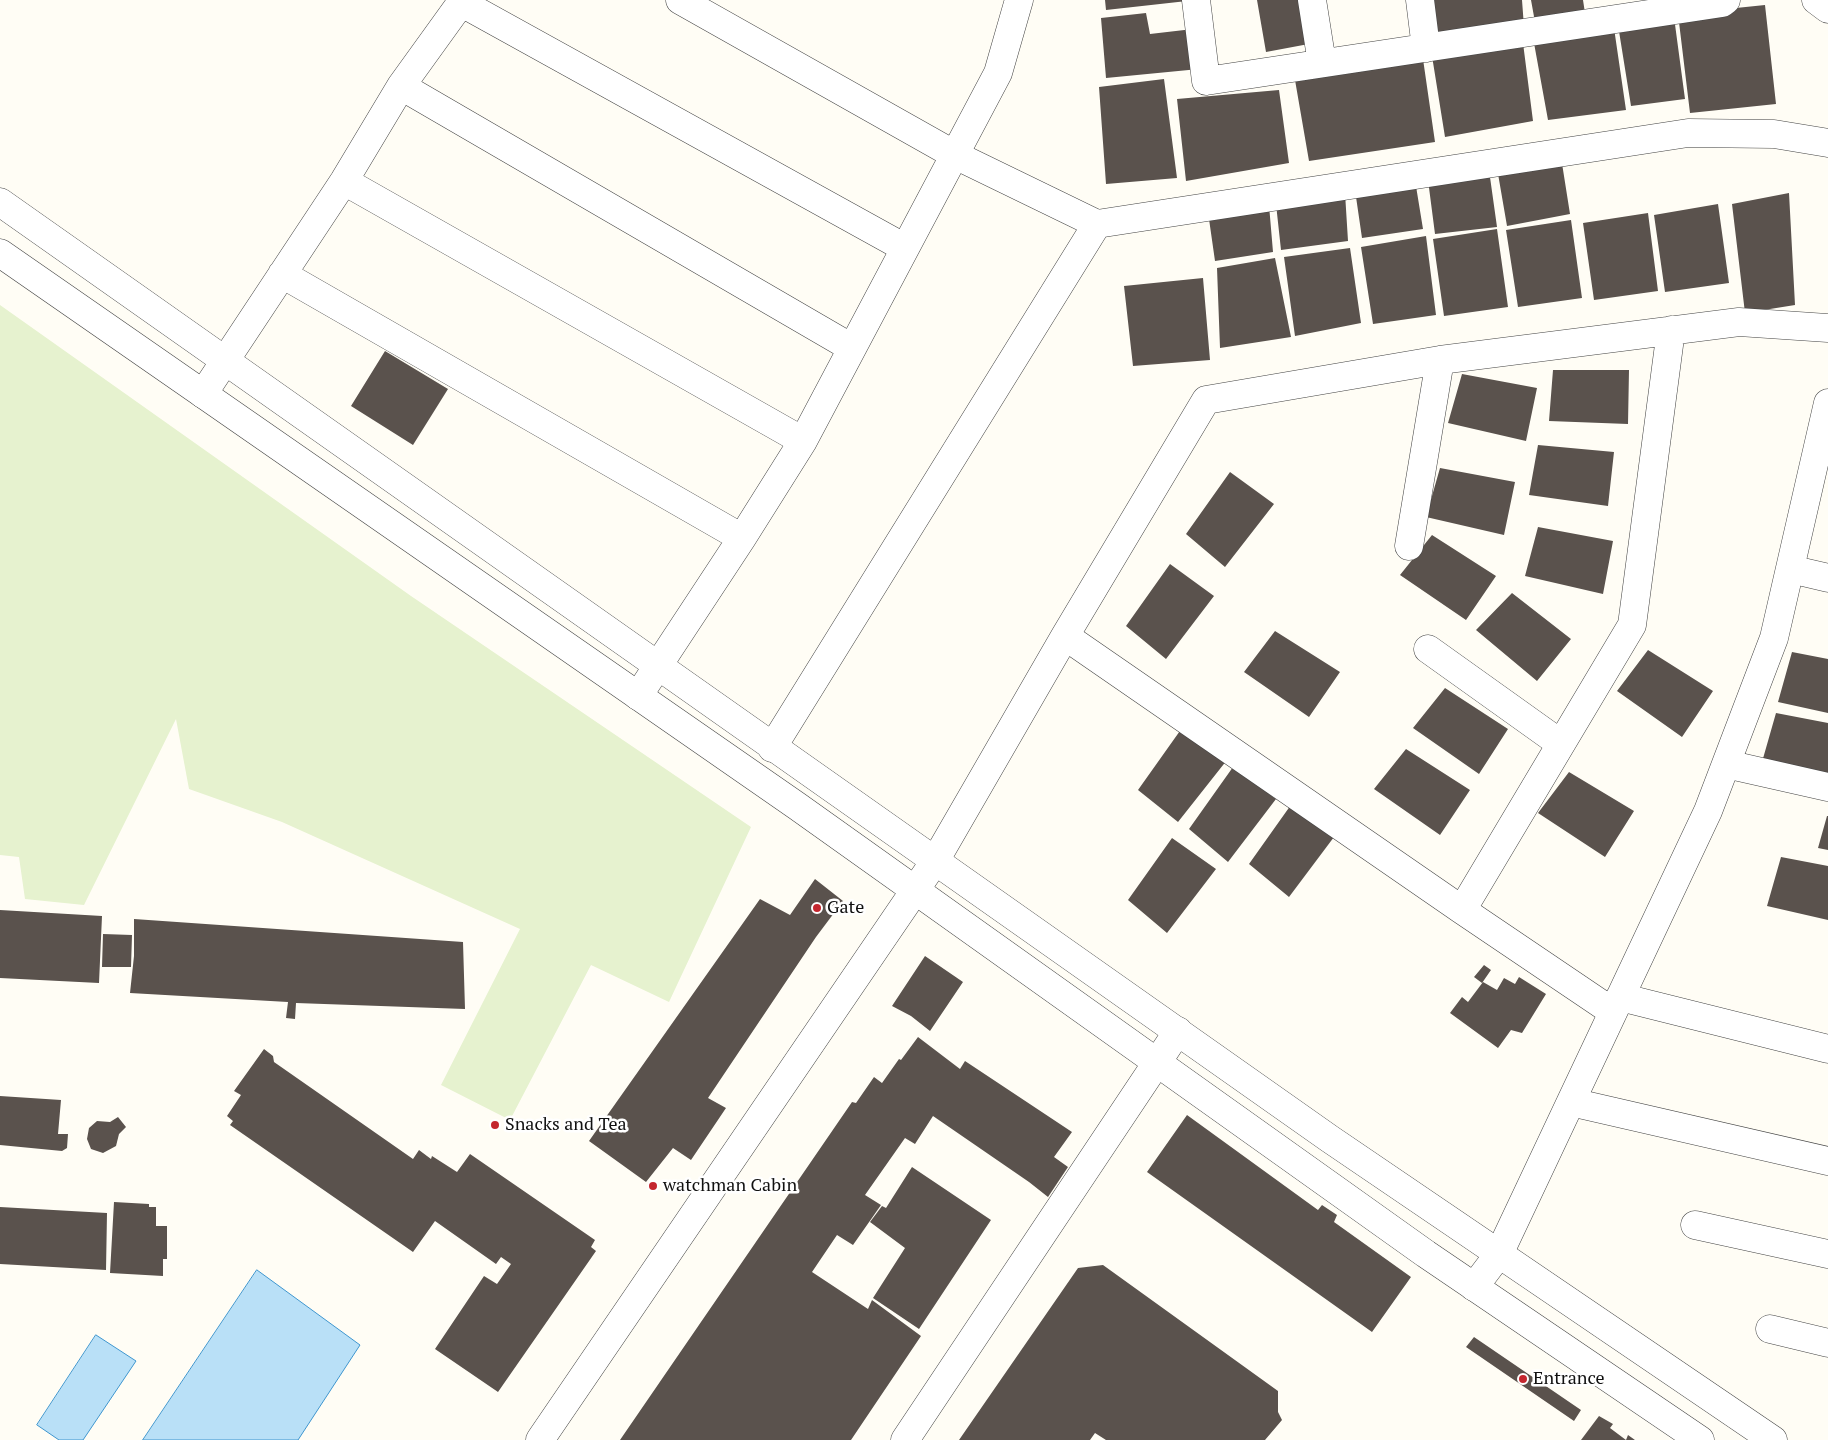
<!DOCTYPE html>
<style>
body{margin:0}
canvas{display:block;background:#fffdf5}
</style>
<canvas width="1828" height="1440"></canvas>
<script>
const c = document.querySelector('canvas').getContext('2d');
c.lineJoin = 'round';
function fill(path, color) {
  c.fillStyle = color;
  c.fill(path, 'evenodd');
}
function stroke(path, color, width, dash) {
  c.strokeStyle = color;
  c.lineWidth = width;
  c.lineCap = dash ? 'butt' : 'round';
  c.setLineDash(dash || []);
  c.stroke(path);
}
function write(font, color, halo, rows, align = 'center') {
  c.font = font + ' "PT Serif",serif';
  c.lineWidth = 5;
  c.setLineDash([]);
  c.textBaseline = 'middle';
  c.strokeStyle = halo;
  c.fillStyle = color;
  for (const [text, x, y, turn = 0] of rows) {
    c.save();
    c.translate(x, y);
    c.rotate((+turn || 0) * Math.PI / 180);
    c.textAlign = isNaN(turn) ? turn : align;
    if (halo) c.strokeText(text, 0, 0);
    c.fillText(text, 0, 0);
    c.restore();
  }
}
const pitch = new Path2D(`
 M0,305L411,596L751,827L669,1002L591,965L510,1120L441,1085L520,929L282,822L189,789L176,719L84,905L25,899L19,857L0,855Z`);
const water = new Path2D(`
 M257,1270L360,1345L298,1440H143Z
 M96,1335L136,1361L83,1440H59L37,1425Z`);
const building = new Path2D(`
 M1105,0H1187V1L1106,10Z
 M1257,0H1307L1314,43L1266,52Z
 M1427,0H1522L1524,27L1435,40Z
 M1531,0H1583L1585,13L1535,22Z
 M1765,5L1776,104L1690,113L1678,14Z
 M1146,13L1150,34L1193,29L1199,69L1106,78L1101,18Z
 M1674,17L1685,99L1631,106L1618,25Z
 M1614,28L1626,110L1548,120L1534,43Z
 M1523,43L1533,121L1445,137L1432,56Z
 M1423,59L1435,142L1309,161L1295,80Z
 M1164,79L1177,178L1106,184L1099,87Z
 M1279,90L1289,163L1186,181L1177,99Z
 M1561,157L1570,214L1507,226L1497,168Z
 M1489,170L1497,227L1435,234L1428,180Z
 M1415,180L1423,229L1362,238L1355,190Z
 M1345,193L1348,241L1281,250L1276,204Z
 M1789,193L1795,305L1745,313L1732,204Z
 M1718,204L1729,283L1665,292L1654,215Z
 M1269,205L1273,252L1215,261L1208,212Z
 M1648,213L1658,291L1594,300L1583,223Z
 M1571,220L1582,298L1518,307L1506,230Z
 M1497,229L1508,307L1444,316L1433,239Z
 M1426,236L1436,315L1373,324L1361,247Z
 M1350,248L1361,323L1295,336L1284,257Z
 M1275,258L1291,337L1220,348L1217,268Z
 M1203,278L1210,360L1133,366L1124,286Z
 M385,351L448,389L413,445L351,406Z
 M1553,370H1629L1628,424L1549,421Z
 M1462,374L1537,388L1526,441L1448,423Z
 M1538,445L1614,452L1608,506L1529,495Z
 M1440,468L1515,482L1504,535L1426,517Z
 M1230,472L1274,504L1225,567L1186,534Z
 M1538,527L1613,541L1603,594L1525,576Z
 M1432,535L1496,576L1466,620L1400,575Z
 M1170,564L1214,596L1166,659L1126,626Z
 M1512,593L1571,639L1537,681L1476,630Z
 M1275,631L1340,672L1309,717L1244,672Z
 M1648,650L1713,691L1682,737L1617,691Z
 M1792,652L1828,659V713L1778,702Z
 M1445,688L1508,729L1479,774L1413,728Z
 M1776,713L1828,723V777L1762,762Z
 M1182,728L1227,760L1178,822L1138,790Z
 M1406,749L1470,790L1440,835L1374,789Z
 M1233,767L1276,799L1228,862L1189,829Z
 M1569,772L1634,811L1605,857L1538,813Z
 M1293,802L1337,833L1289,897L1249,864Z
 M1827,816H1828V850L1818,848Z
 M1172,838L1216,869L1167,933L1128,900Z
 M1781,857L1828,866V920L1767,906Z
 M815,879L843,901L816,937L708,1098L726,1108L691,1160L673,1148L646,1182L589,1141L760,899L790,915Z
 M0,910L102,916L99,983L0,978Z
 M134,919L463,942L465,1009L296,1003L295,1019L286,1018L288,1002L130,993L134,956Z
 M103,934L132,935L131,967H102Z
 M925,956L963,982L930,1031L911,1016L892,1006Z
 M1484,965L1491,970L1482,983L1474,977Z
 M1519,977L1546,994L1522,1033L1511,1030L1498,1048L1450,1013L1462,997L1468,1002L1483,982L1497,990L1504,978L1515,984Z
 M918,1037L960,1069L965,1061L1072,1132L1054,1157L1068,1167L1048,1197L1029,1182L933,1116L915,1144L905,1138L865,1195L881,1205L853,1245L837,1235L812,1272L868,1309L872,1300L921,1336L851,1440H620L852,1102L856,1103L874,1077L882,1083L899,1059L901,1060Z
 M264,1049L273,1056L274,1062L413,1159L419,1150L431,1159L432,1156L457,1172L470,1154L595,1240L591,1247L596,1251L498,1392L435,1349L484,1276L497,1284L511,1264L501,1257L496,1264L435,1221L413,1252L230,1125L233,1121L227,1116L241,1095L234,1091Z
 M0,1096L61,1100L58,1134H68L67,1148L62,1151L0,1145Z
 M1187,1115L1318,1210L1322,1205L1337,1215L1334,1222L1411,1277L1372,1332L1147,1172Z
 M118,1117L126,1127L119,1134L116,1146L103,1153L91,1149L87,1139L89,1128L97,1121L110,1122Z
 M495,1120L500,1123V1127L496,1129L491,1126V1122Z
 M912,1167L991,1220L919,1329L873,1298L905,1248L870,1222L882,1206L886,1208Z
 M114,1202L149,1204V1207H156V1226H167V1259H163V1276L110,1273Z
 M0,1207L107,1213L106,1270L0,1264Z
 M1103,1265L1278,1391V1412L1282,1420L1265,1440H1106L1095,1433L1090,1440H959L1078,1268Z
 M1474,1337L1581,1410L1574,1421L1466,1347Z
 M1599,1416L1613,1424L1610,1428L1626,1440L1628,1435L1635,1440H1581Z`);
const minor = new Path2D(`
 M680,0L955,155L1097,224
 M1196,0L1206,81L1722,3L1726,0
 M1312,0L1322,63
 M1420,0L1426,48
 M1816,0L1828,9
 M462,3L905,248
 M401,86L852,348
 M344,181L803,441
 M282,274L742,538
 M203,394L344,181L401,86L463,0
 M1409,546L1440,360
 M1790,569L1828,578
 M1065,636L1462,910L1613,1012
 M1428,649L1561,744
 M638,696L742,538L803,441L998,73L1019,0
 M772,748L1097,224L1688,133L1774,134L1828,143
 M1726,764L1828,787
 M1462,910L1632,625L1671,330
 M1620,997L1828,1049
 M1571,1102L1828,1161
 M1695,1225L1828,1254
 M1474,1287L1499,1254L1708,811L1774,638L1828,403
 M1770,1329L1828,1343
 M540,1440L935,861L1065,636L1206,400L1440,360L1739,322L1828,328
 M905,1440L1178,1031`);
const tertiary = new Path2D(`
 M0,202L1330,1139L1773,1440
 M0,253L797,806L1426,1254L1700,1440`);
const markers = [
 [817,908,5,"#c4262e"],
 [495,1125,5,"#c4262e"],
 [653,1186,5,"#c4262e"],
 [1523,1379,5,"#c4262e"]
];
const poiNames = [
 ["Gate",827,908],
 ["Snacks and Tea",505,1125],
 ["watchman Cabin",663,1186],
 ["Entrance",1533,1379]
];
fill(pitch, '#e6f2cf');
fill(water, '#b9e0f7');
stroke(water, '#3f96cf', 1);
fill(building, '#5a524d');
stroke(minor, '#444', 29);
stroke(tertiary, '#444', 29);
stroke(minor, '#fff', 28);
stroke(tertiary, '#fff', 28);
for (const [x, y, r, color] of markers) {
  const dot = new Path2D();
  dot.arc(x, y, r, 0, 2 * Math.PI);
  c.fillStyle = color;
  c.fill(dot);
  stroke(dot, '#fff', 2);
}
write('18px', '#111', '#fff', poiNames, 'left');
</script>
